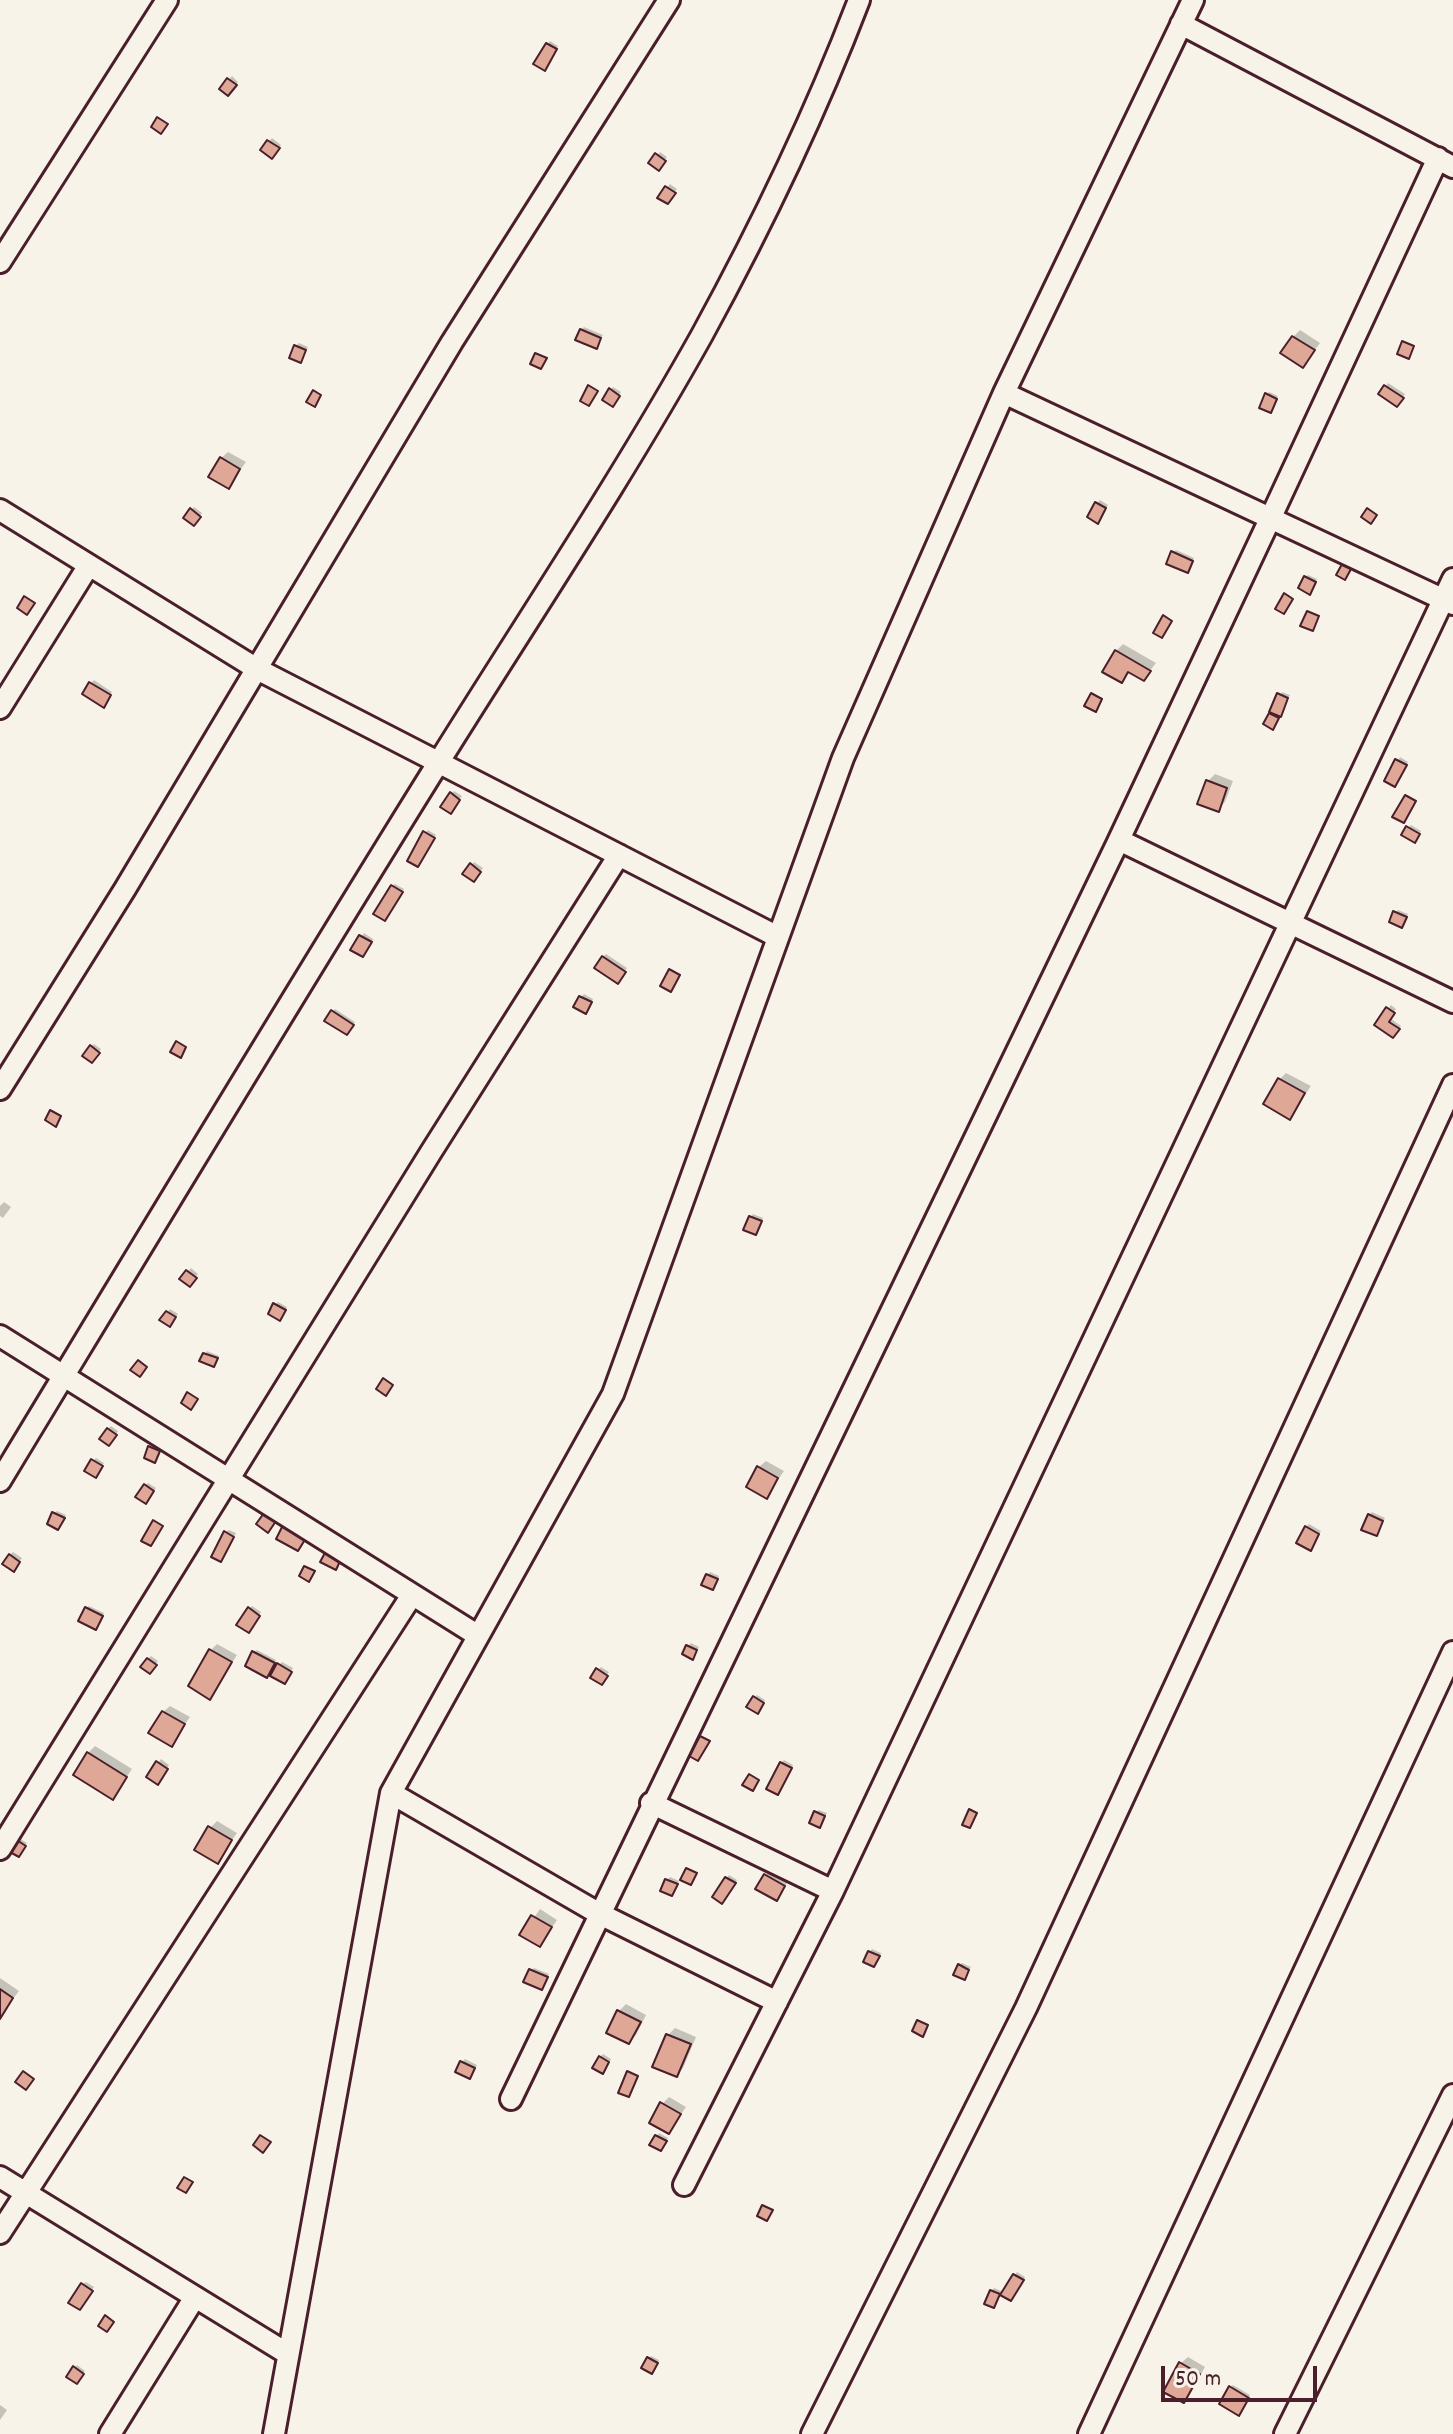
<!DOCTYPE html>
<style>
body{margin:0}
#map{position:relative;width:1453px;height:2434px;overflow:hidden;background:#f7f3e8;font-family:Dekko,sans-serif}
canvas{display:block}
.scale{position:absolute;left:1161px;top:2366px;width:156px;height:36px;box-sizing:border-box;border:4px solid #4a1f2b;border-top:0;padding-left:10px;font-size:24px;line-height:28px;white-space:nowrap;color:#4a1f2b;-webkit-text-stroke:6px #f7f3e8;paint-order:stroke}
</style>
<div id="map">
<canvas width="1453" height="2434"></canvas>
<div class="scale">50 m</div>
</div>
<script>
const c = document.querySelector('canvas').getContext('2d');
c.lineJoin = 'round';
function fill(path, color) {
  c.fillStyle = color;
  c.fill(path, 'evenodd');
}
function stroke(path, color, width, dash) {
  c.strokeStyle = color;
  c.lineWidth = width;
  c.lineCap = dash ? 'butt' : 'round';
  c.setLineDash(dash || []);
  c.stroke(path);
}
const shadow = new Path2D(`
 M550,41L558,46L547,66L548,44Z
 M232,76L238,82L228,94L222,88Z
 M272,138L281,145L275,154L262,150Z
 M660,152L667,157L661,166L651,163Z
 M670,184L677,189L670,199L660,197Z
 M584,327L603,335L596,347L581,330Z
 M1300,330L1320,343L1303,366L1293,337Z
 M299,343L308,347L303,358L296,346Z
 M1388,383L1405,394L1400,402L1381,394Z
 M613,387L621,392L615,402L611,390Z
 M1269,392L1278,396L1270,411L1267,395Z
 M228,452L246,462L228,487L221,458Z
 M1100,500L1108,505L1100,518L1097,503Z
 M194,507L202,513L194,524L185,517Z
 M1176,550L1194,558L1190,568L1173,552Z
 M1308,575L1317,579L1312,589L1306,577Z
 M1123,644L1156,663L1144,678L1130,670L1121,681L1116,651Z
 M94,680L112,692L106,702L91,683Z
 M1282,692L1290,695L1273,727L1266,723Z
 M1400,757L1408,762L1395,785L1386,780Z
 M1215,774L1233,781L1225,802L1218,809L1208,781Z
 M454,791L462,796L453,809L451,794Z
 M1411,825L1421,831L1418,838L1408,828Z
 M428,830L436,835L420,862L425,833Z
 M474,862L483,868L474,880L472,865Z
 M395,884L404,889L387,916L392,886Z
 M1398,910L1408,914L1402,926L1395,913Z
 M364,933L373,939L365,952L353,949Z
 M606,954L627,968L620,978L603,957Z
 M584,994L593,999L588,1008L581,997Z
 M1391,1005L1396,1009L1390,1018L1401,1026L1396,1033L1377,1024Z
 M335,1009L355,1022L350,1030L333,1011Z
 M94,1044L101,1049L95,1058L91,1047Z
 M1286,1073L1311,1086L1290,1117L1280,1079Z
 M4,1202L11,1207L3,1218L0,1216V1206Z
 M753,1214L763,1218L758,1230L751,1217Z
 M191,1268L198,1274L190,1284L182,1279Z
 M278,1302L287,1307L282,1316L275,1305Z
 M170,1309L178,1314L172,1322L162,1320Z
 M207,1351L219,1356L214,1365L205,1354Z
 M111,1426L118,1431L112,1441L108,1429Z
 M96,1458L104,1463L98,1472L93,1461Z
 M766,1461L784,1471L767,1496L759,1467Z
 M148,1483L156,1488L148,1499L145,1486Z
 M57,1511L66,1515L61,1525L54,1513Z
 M1372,1512L1385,1518L1377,1534L1369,1515Z
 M1309,1524L1321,1531L1313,1546L1306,1527Z
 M229,1530L236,1533L224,1557L226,1532Z
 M13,1552L22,1558L16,1567L10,1555Z
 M710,1572L719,1576L713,1588L708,1575Z
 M89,1606L104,1613L99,1624L86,1608Z
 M252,1606L261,1612L251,1628L249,1609Z
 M691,1643L699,1647L695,1655L688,1646Z
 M217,1644L237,1655L210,1697L211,1650Z
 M257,1650L276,1660L270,1672L254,1652Z
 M151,1656L158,1661L152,1669L148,1659Z
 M282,1662L293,1668L287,1679L279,1665Z
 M601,1667L609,1672L604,1680L598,1670Z
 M757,1695L765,1700L760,1709L754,1698Z
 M170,1706L190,1717L171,1744L163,1712Z
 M95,1746L132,1769L113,1797L88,1753Z
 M161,1759L169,1765L160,1779L149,1776Z
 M784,1760L793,1765L781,1790V1763Z
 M819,1810L827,1813L820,1826L816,1812Z
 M217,1821L237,1833L217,1861L210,1828Z
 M19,1838L27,1843L21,1852L17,1840Z
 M768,1873L787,1883L780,1896L765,1875Z
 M729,1875L737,1880L725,1899L715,1897Z
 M670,1877L679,1881L672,1894L667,1880Z
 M540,1909L557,1920L540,1945L522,1935Z
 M872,1949L881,1953L877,1962L870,1952Z
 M962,1963L971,1967L964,1978L959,1965Z
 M534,1968L549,1974L542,1988L531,1971Z
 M0,1978L19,1991L0,2016Z
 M626,2004L646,2015L636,2035L629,2042L619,2011Z
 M675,2028L696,2037L683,2068L676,2075L668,2035Z
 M603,2054L611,2059L606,2069L600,2057Z
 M465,2059L477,2065L470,2077L462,2062Z
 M669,2097L686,2107L669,2132L662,2104Z
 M659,2133L668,2138L663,2146L652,2144Z
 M1017,2272L1025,2277L1014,2296L1011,2299L1000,2293L994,2305L991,2291L994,2288L1004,2292Z
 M86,2282L94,2287L82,2305L83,2284Z
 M651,2356L659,2360L655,2368L649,2358Z
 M1188,2357L1205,2367L1190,2394L1183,2401L1181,2363Z
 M77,2365L85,2371L79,2379L75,2368Z
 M1233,2385L1250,2395L1242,2411L1230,2388Z
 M0,2405L7,2410L0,2420Z`);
const building = new Path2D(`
 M546,43L557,49L545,71L533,64Z
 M227,78L237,85L228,96L219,89Z
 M157,117L168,124L161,134L151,127Z
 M267,140L280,148L272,159L260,150Z
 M655,153L666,161L659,171L648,163Z
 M665,186L676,193L668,204L657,198Z
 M580,329L601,338L597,349L575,340Z
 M1292,336L1315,350L1303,368L1280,353Z
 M1402,341L1414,346L1409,359L1397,354Z
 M294,345L306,350L301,363L289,358Z
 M535,353L547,358L541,369L530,364Z
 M588,385L598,391L589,406L580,401Z
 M1384,385L1404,398L1397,407L1378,394Z
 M609,388L620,396L613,407L602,400Z
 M313,390L321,395L315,407L306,402Z
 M1265,393L1277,399L1271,413L1259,408Z
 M220,457L240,469L229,489L208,477Z
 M1095,502L1106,508L1098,524L1087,517Z
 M190,508L201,517L194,526L183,518Z
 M1367,508L1377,515L1371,524L1361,517Z
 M1171,551L1193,561L1188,573L1166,564Z
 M1347,555L1356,560L1345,580L1336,575Z
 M1304,576L1316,582L1310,595L1298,588Z
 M1284,593L1293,599L1284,614L1275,609Z
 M24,596L35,603L27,615L17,608Z
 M1307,611L1319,616L1313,631L1300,626Z
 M1163,615L1172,621L1162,638L1153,633Z
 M1115,650L1151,671L1144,681L1128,672L1122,683L1102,672Z
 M89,682L111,695L104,708L82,694Z
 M1091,693L1102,699L1096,712L1084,706Z
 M1277,693L1288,698L1281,717L1269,712Z
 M1269,713L1279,718L1273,730L1263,724Z
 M1395,759L1407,765L1395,787L1384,781Z
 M1206,780L1227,788L1219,812L1197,804Z
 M450,792L460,800L451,814L440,807Z
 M1405,795L1416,801L1404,823L1392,817Z
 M1406,826L1420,834L1415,843L1401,835Z
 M423,831L435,838L418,867L407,861Z
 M470,863L481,872L474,882L462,874Z
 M391,885L403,892L385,921L373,914Z
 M1393,911L1407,917L1402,928L1389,922Z
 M359,935L372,942L363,957L350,950Z
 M602,956L626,972L618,984L594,968Z
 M669,969L680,975L671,992L660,986Z
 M579,996L592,1002L586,1014L573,1007Z
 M1386,1007L1395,1013L1389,1022L1400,1029L1393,1038L1374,1025Z
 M331,1010L354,1025L347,1035L324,1021Z
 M176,1041L186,1047L181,1058L170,1052Z
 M90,1045L100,1053L92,1063L82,1056Z
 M1278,1078L1305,1093L1290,1120L1263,1104Z
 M50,1110L61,1116L56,1127L45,1120Z
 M749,1216L762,1221L756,1235L743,1230Z
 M186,1270L197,1278L190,1287L179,1279Z
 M273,1303L286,1310L280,1321L268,1314Z
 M166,1311L176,1317L170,1327L159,1320Z
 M203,1353L218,1358L214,1367L199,1361Z
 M138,1360L147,1367L140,1377L130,1370Z
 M383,1378L393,1385L386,1396L376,1389Z
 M187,1392L198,1399L191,1410L181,1403Z
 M107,1428L117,1435L109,1446L99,1439Z
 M148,1446L160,1451L155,1463L144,1458Z
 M91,1459L103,1466L96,1478L84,1471Z
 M757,1466L778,1478L767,1499L746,1487Z
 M144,1484L154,1491L146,1504L135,1497Z
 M52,1512L65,1518L58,1530L47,1524Z
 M264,1513L276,1521L268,1533L256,1524Z
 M1368,1514L1383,1521L1377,1536L1361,1530Z
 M153,1520L163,1526L151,1546L141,1541Z
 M283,1525L306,1538L298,1551L276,1539Z
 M1305,1526L1319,1534L1311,1551L1296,1543Z
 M224,1531L234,1537L221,1562L211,1557Z
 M326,1551L341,1559L336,1570L320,1562Z
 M9,1554L20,1562L14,1572L2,1564Z
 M304,1566L315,1571L309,1582L299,1576Z
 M706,1574L718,1579L713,1590L701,1585Z
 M85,1607L103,1616L96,1630L78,1621Z
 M248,1607L260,1616L249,1633L236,1625Z
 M686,1645L697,1650L693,1660L682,1654Z
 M209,1649L232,1662L210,1700L188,1686Z
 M252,1651L275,1663L267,1678L245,1666Z
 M147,1658L157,1665L150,1674L140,1667Z
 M277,1663L292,1672L285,1684L270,1676Z
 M596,1668L608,1676L602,1685L590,1678Z
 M753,1696L764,1703L758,1714L746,1707Z
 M162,1711L185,1724L172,1747L148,1733Z
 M700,1736L710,1741L698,1761L689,1756Z
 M87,1752L127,1777L113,1800L73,1775Z
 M156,1761L168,1769L158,1785L146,1777Z
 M780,1762L792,1768L778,1795L766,1789Z
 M749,1774L759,1780L753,1791L742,1785Z
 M969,1809L977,1813L970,1828L962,1825Z
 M814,1811L825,1816L820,1828L809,1823Z
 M208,1826L232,1840L218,1864L194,1850Z
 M15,1839L26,1846L19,1857L8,1851Z
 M686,1868L697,1873L691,1885L680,1880Z
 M764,1874L785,1886L777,1901L755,1889Z
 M725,1877L736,1883L722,1904L712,1897Z
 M665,1879L678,1884L672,1896L660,1891Z
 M531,1915L552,1927L540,1947L519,1935Z
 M868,1951L880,1956L874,1967L863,1962Z
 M958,1964L969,1970L965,1980L953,1975Z
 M529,1969L548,1977L542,1990L523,1982Z
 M0,1989L13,1998L0,2019Z
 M617,2010L641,2022L629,2044L606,2033Z
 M917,2020L928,2025L923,2037L912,2031Z
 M666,2034L691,2044L677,2077L652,2067Z
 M599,2056L609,2062L603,2074L592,2068Z
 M460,2061L475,2068L470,2079L455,2072Z
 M23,2071L34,2079L26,2090L15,2082Z
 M627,2071L638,2076L629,2097L618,2093Z
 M660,2102L681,2114L669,2134L649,2123Z
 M260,2135L271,2142L263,2153L253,2145Z
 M655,2135L667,2141L661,2151L649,2145Z
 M184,2177L193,2182L186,2193L177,2188Z
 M762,2205L773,2210L767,2221L757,2216Z
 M1013,2274L1024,2280L1011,2301L1000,2295Z
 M81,2283L93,2291L80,2310L68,2303Z
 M990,2290L1000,2294L994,2308L984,2304Z
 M105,2315L114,2322L107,2332L98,2326Z
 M647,2357L658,2363L652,2374L641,2368Z
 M1179,2362L1200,2374L1184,2403L1163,2392Z
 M73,2366L84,2374L77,2384L66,2377Z
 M1229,2386L1249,2398L1239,2416L1219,2404Z`);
const street = new Path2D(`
 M1181,24L1453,167
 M0,262L167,0
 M1004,393L1453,604
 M0,510L257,669L778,937
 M0,708L89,565
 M1119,840L1453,1002
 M0,1089L125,889L452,342L669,0
 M0,1336L477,1635
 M0,1481C146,1240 291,999 440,760C528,619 621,480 702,335C761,227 815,115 859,0
 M391,1793L598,1913L777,2002
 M651,1803L833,1891
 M0,1849L431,1152L619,855
 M511,2099C710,1679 917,1263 1117,844C1226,616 1331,387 1438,158
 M0,2177L288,2354
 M684,2185L833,1891L1453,579
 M0,2233L412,1595
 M110,2434L195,2297
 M274,2434L391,1793L613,1394L843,758L1004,393L1193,0
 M812,2434L1026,2008L1453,1085
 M1089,2434L1453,1652
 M1285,2434L1453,2095`);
fill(shadow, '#0003');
fill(building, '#dea796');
stroke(building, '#4a1f2b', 2);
stroke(street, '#4a1f2b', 26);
stroke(street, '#f7f3e8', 20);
</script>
